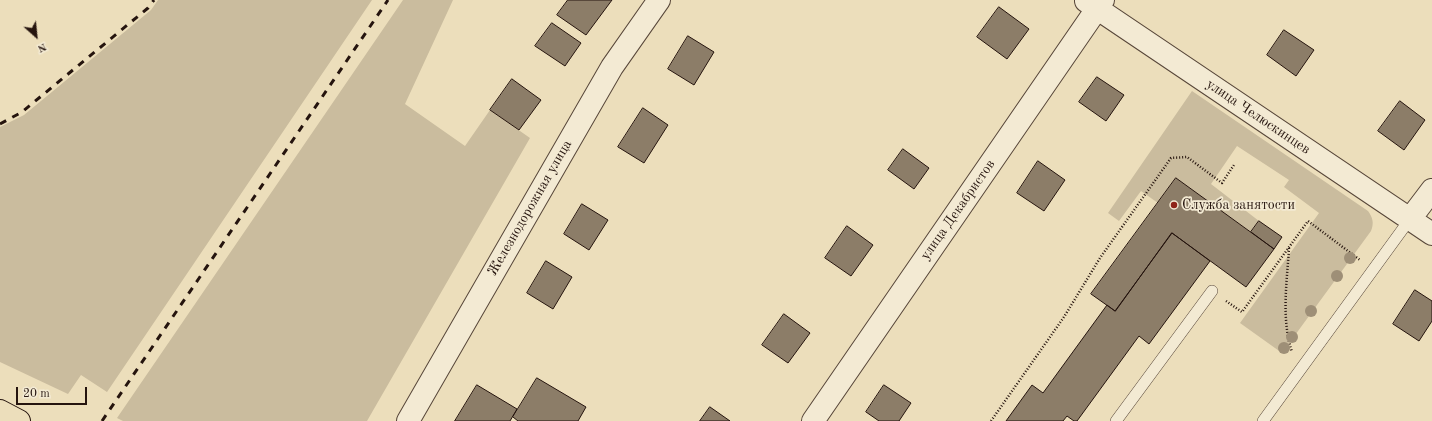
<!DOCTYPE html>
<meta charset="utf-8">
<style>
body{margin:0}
#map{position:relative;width:1432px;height:421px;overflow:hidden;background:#ecdebb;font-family:"Old Standard TT",serif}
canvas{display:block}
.north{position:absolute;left:16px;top:16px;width:40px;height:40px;-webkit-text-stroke:3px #f3ead3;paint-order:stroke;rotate:153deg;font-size:11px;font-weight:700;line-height:16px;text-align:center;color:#25140e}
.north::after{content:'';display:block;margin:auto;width:14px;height:18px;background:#25140e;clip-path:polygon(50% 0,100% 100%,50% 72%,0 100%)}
.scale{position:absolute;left:16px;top:387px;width:71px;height:18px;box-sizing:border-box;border:2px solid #25140e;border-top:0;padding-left:5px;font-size:12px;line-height:14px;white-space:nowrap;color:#25140e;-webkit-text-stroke:3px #f3ead3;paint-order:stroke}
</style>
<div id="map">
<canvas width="1432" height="421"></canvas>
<div class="north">N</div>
<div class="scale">20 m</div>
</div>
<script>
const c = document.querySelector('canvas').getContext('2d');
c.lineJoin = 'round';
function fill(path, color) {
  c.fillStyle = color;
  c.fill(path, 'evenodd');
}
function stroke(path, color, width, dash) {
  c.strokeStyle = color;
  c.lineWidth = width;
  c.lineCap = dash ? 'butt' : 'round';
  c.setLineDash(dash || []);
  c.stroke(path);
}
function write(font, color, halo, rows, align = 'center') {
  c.font = font + ' "Old Standard TT",serif';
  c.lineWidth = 3.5;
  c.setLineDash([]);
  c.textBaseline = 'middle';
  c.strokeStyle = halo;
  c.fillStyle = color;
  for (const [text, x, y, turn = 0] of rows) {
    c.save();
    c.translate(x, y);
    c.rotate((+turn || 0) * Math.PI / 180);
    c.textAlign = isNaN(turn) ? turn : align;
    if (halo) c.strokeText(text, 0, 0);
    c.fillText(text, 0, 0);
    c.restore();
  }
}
const green = new Path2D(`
 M158,0H372L107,392L81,375L68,394L0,362V127L24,115L151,10Z
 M403,0H453L405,104L465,146L490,110L530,138L367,421H123L117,418Z
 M1192,91L1368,211C1373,218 1374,223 1371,231L1282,353L1240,323L1319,213L1284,187L1289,180L1237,146L1211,184L1259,221L1251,232L1176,178L1158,203L1141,191L1119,221L1108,213Z`);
const building = new Path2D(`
 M568,0H612L586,35L557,15Z
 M999,7L1029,29L1007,59L977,37Z
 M552,23L581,43L565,66L535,46Z
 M1284,30L1314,50L1296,76L1267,55Z
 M688,36L714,52L694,85L668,69Z
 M1097,77L1124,95L1106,121L1079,102Z
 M512,79L541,100L519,130L490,110Z
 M1400,101L1425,120L1404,150L1378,131Z
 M643,108L668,125L644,163L618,147Z
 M903,149L929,168L914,189L888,170Z
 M1038,161L1065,180L1044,211L1017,193Z
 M1176,178L1274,249L1246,287L1172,233L1115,311L1091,294Z
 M582,204L608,220L589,250L564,234Z
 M1259,221L1282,237L1274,249L1251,232Z
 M847,226L873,245L851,276L825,258Z
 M1172,233L1210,261L1149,344L1139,336L1077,421H1074L1067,416L1063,421H1006L1032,385L1043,393L1107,305L1115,311Z
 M546,261L572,277L553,309L527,293Z
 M1415,290L1432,301V321L1419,341L1393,324Z
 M784,314L810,333L788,363L762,345Z
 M537,378L586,407L578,421H518L513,417Z
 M477,385L517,409L510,421H455Z
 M884,385L911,403L899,421H879L866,412Z
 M710,407L730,421H700Z`);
const path = new Path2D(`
 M1289,248C1287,282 1281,319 1292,352
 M1226,301L1242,312L1308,221L1360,260
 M991,421L1064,317L1100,258L1171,158L1187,157L1222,183L1234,165`);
const service = new Path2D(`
 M1116,421L1212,291
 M1263,421L1410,219`);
const minor = new Path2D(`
 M1086,1L1432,234
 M1410,219L1432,190
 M408,421L612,67L659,0
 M813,421L1103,0`);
const primary = new Path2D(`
 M0,411L19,421`);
const rail = new Path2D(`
 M0,124L22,112L148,8L154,0
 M102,421L388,0`);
const trees = [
 [1350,258],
 [1337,276],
 [1311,311],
 [1292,337],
 [1284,348]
];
const markers = [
 [1174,205,4,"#8f2418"]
];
const streetNames = [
 ["улица Челюскинцев",1258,117,34],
 ["Железнодорожная улица",530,208,-60],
 ["улица Декабристов",958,210,-55]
];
const poiNames = [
 ["Служба занятости",1182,205]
];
fill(green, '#cabc9e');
fill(building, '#8c7d68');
stroke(building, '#25140e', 1);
stroke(service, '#574639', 12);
stroke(minor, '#574639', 24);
stroke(primary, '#25140e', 24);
stroke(path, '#25140e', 2.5, [1, 2]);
stroke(service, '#f3ead3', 11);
stroke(minor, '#f3ead3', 22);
stroke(primary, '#ecdebb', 22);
stroke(rail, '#25140e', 3, [7, 7]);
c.fillStyle = '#9e8f77';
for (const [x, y] of trees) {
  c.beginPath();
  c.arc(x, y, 6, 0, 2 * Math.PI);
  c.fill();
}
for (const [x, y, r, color] of markers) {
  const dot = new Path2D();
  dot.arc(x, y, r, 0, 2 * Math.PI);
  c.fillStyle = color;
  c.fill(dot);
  stroke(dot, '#f3ead3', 1.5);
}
write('14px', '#25140e', '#f3ead3', streetNames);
write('14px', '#25140e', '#f3ead3', poiNames, 'left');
</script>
